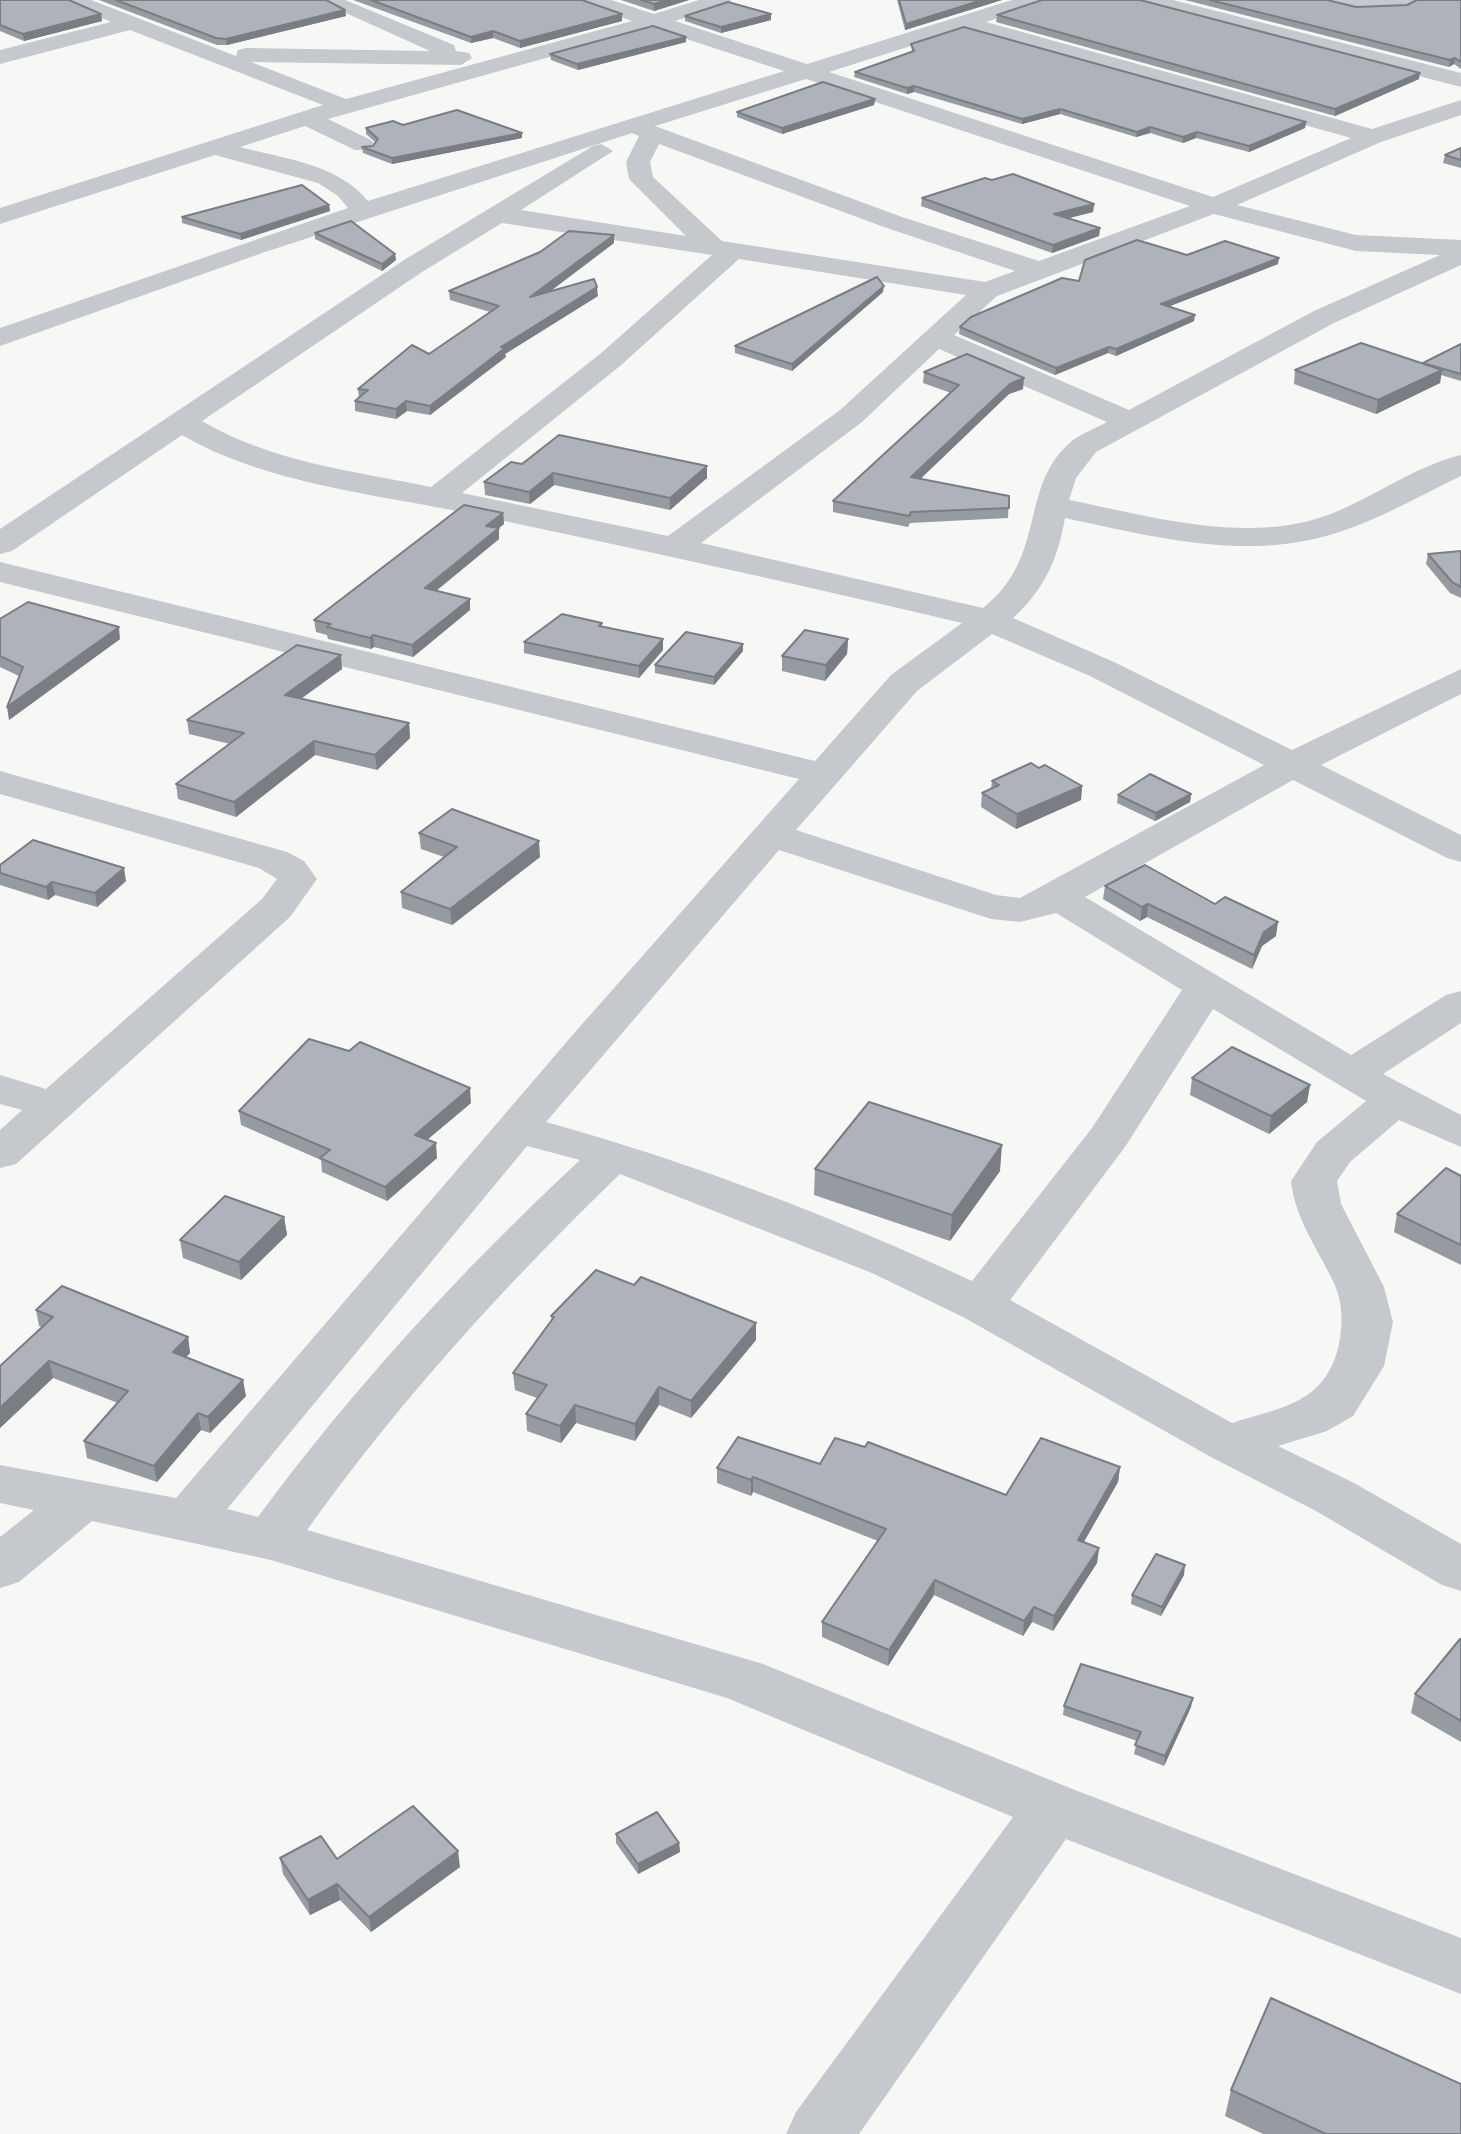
<!DOCTYPE html>
<style>
body{margin:0}
canvas{display:block;background:#f7f8f5}
</style>
<canvas width="1461" height="2134"></canvas>
<script>
const c = document.querySelector('canvas').getContext('2d');
c.lineJoin = 'round';
function fill(path, color) {
  c.fillStyle = color;
  c.fill(path, 'evenodd');
}
function stroke(path, color, width, dash) {
  c.strokeStyle = color;
  c.lineWidth = width;
  c.lineCap = dash ? 'butt' : 'round';
  c.setLineDash(dash || []);
  c.stroke(path);
}
const minor = new Path2D(`
 M62,0H91L236,56L238,50L246,48L430,51L317,0H345L454,45L456,51L469,53L472,58L461,65L251,62L346,99L632,21L583,4L580,0H611L654,14L699,0H731L728,4L675,21L807,64L1012,0H1043L1040,4L986,22L1372,129L1461,100V115L1381,142L1237,205L1356,235L1461,240V265L1334,323L1096,452L1076,478L1069,500C1150,516 1247,545 1328,515C1373,498 1415,466 1461,455V476C1417,497 1374,523 1326,536C1241,560 1150,536 1065,518C1058,559 1044,590 1013,618L1114,662L1292,750L1461,669V694L1321,765L1461,835V862L1447,858L1293,780L1085,897L1351,1055L1446,995L1461,991V1023L1383,1074L1461,1115V1147L1399,1120L1350,1162L1337,1181L1341,1204L1384,1287L1393,1322L1384,1366L1353,1416L1327,1431L1278,1446L1354,1483L1461,1544V1591L1442,1585L1316,1511L1209,1456L963,1317L872,1273L620,1174C506,1284 399,1401 307,1530L763,1664L1075,1790L1461,1938V1994L1066,1839L859,2134H786L796,2112L1013,1817L727,1698L271,1560L92,1521L19,1582L0,1588V1537L34,1510L0,1503V1465L176,1498L576,1031L799,779L0,582V562L815,761L891,675L962,623C798,584 636,549 472,514C381,495 265,484 182,435L12,551L0,554V529L404,260L593,146L601,144L613,151L521,210L686,236L629,179L626,162L639,136L632,133L265,252L0,346V328L348,208L338,196L318,183L215,155L0,224V208L323,105L130,30L0,64V50L111,22ZM653,28L784,71L368,201C338,164 285,159 240,147L305,126L355,150H371L375,145L371,140L328,119ZM964,29L1351,138L1213,197L829,72ZM806,79L1190,206L1039,261L902,217L655,126ZM659,144L884,227L1015,271L985,282L722,241L653,177L650,162ZM1214,214L1356,251L1440,255L1314,311L1129,410L954,335L997,296ZM502,223L712,255L600,354L431,487C354,471 271,462 202,421L422,272ZM739,259L966,295L840,410L668,536L462,493L620,366ZM939,349L1107,422C1096,428 1083,433 1073,440C1017,486 1049,556 983,608L701,543L862,422ZM992,634L1090,676L1264,765L1020,898L996,895L796,830L917,691ZM779,850L991,919L1020,922L1056,913L1182,990L1092,1128L972,1281C836,1218 691,1162 546,1122ZM1213,1009L1366,1101L1317,1142L1291,1181C1295,1219 1318,1249 1334,1283C1343,1303 1343,1323 1339,1344C1326,1403 1283,1407 1232,1423L1010,1300L1125,1147ZM527,1146L580,1160C462,1270 354,1387 258,1517L227,1509Z
 M1138,0H1173L1461,73V87L1141,4Z
 M1321,0H1425C1413,14 1333,14 1321,0Z
 M0,771L287,852L304,861L317,879L290,917L16,1164L0,1168V1130L22,1110L0,1104V1075L46,1089L262,899L277,879L259,868L0,794Z`);
const wall = new Path2D(`
 M0,0L101,14L102,21L24,41L0,31Z
 M99,0H326L345,10L346,16L227,45H217Z
 M353,0H481L622,21L520,48L493,38L471,43Z
 M621,0H689L654,11Z
 M897,0H1002L905,30Z
 M1185,0H1327L1356,7L1407,5L1461,0V69L1454,64L1449,67Z
 M771,14V20L721,33L685,21V16Z
 M997,15L1419,79L1335,116L996,22Z
 M686,37V42L578,70L551,60L550,54Z
 M911,44L1306,122L1305,128L1249,152L1196,138L1183,143L1150,133L1136,137L1060,114L1022,124L914,92L907,94L854,77L855,72L912,52Z
 M875,99L874,105L782,134L737,117V112Z
 M403,125L522,133V138L392,164L363,153L362,147L373,146L375,142L366,134V128Z
 M1461,148V168L1443,163L1445,155Z
 M992,180L1094,204L1093,212L1068,218L1100,228L1099,236L1052,253L921,206L922,198Z
 M329,205L330,211L241,240L182,223V217Z
 M315,233L395,254L396,260L382,271L315,239Z
 M614,243L550,291L598,296L505,354L506,357L430,415L407,411L396,419L355,411V401L359,398L358,389L429,354L490,312L450,300L449,291Z
 M1187,255L1278,264L1170,306L1194,321L1116,356L1108,353L1055,375L959,334L960,327Z
 M883,292L792,371L735,353V346Z
 M1461,344V381L1441,375L1440,383L1376,414L1294,384L1295,370L1423,363Z
 M924,372L1023,389L1009,394L920,479L1009,496L1008,518L910,523L908,527L833,512V501L951,393L923,383Z
 M522,464L707,466V478L670,510L554,485L530,504L485,495L484,482Z
 M503,513L504,524L499,528V539L436,591L470,599V610L413,657L374,647L371,649L328,639L327,635L316,632L314,620Z
 M1461,551V598L1450,593L1426,564L1428,554Z
 M0,619L120,639L9,720L19,676L0,667Z
 M602,623V627L663,650L639,678L524,653V642Z
 M848,639L847,654L825,681L782,671V656Z
 M743,644V651L714,685L655,673V665Z
 M342,669L301,699L409,723L410,738L377,770L315,755L236,817L178,799L176,784L230,744L189,734L187,720Z
 M1039,768L1082,786L1081,800L1016,829L981,807L982,793L991,789L992,781Z
 M1191,794L1190,802L1155,821L1117,803L1118,795Z
 M419,833L540,857L452,925L402,908L401,892L444,857L421,849Z
 M0,865L126,881L97,907L55,895L48,900L0,885Z
 M1105,886L1215,904L1276,936L1262,946L1252,969L1147,917L1140,921L1103,899Z
 M1192,1078L1310,1085L1307,1102L1269,1134L1190,1095Z
 M471,1103L427,1140L437,1158L387,1201L322,1172L321,1160L241,1125L239,1111Z
 M815,1169L1000,1171L950,1241L814,1195Z
 M1461,1176V1265L1394,1232L1397,1214Z
 M284,1217L287,1235L241,1280L183,1258L180,1240Z
 M634,1285L756,1323V1340L691,1418L659,1405L635,1441L576,1423L561,1443L527,1431L526,1414L537,1398L515,1390L513,1373L552,1321L551,1316Z
 M36,1310L188,1337L190,1353L186,1357L246,1396L210,1433L201,1430L157,1482L87,1458L84,1441L118,1403L53,1378L0,1428V1366L42,1327L39,1326Z
 M820,1464L1006,1495L1120,1467L1118,1482L1084,1542L1099,1548L1097,1563L1053,1631L1032,1622L1023,1636L934,1595L888,1666L822,1637V1622L878,1541L753,1492L751,1496L717,1483V1468Z
 M1184,1575L1161,1616L1131,1604L1132,1595Z
 M1461,1639V1742L1411,1713L1415,1694Z
 M1064,1706L1191,1707L1164,1766L1134,1754L1137,1741L1063,1715Z
 M616,1834L679,1843L680,1852L638,1874L616,1843Z
 M280,1858L460,1867L371,1932L340,1900L310,1915L283,1874Z
 M1231,2090L1461,2134H1263L1225,2116Z`);
const shadedWall = new Path2D(`
 M667,0H689L654,11V4Z
 M982,0H1002L905,30L906,24Z
 M345,10L346,16L227,45L226,39Z
 M101,14L102,21L24,41L23,34Z
 M622,14V21L520,48V41Z
 M771,14V20L721,33V27Z
 M493,31V38L471,43V37Z
 M686,37V42L578,70L577,64Z
 M1455,58L1454,64L1449,67L1450,60Z
 M1420,73L1419,79L1335,116V109Z
 M914,86V92L907,94V88Z
 M875,99L874,105L782,134V128Z
 M1060,109V114L1022,124V119Z
 M1306,122L1305,128L1249,152V146Z
 M1150,127V133L1136,137L1137,132Z
 M1197,132L1196,138L1183,143V137Z
 M522,133V138L392,164V158Z
 M1094,204L1093,212L1054,222V214Z
 M329,205L330,211L241,240L240,234Z
 M1100,228L1099,236L1052,253L1053,245Z
 M614,235V243L531,306L530,297Z
 M395,254L396,260L382,271V264Z
 M1279,258L1278,264L1160,310L1161,304Z
 M884,286L883,292L792,371V364Z
 M597,287L598,296L505,354L506,357L430,415V406L501,347Z
 M1195,315L1194,321L1116,356V349Z
 M1109,347L1108,353L1055,375L1056,368Z
 M1442,370L1440,383L1376,414L1378,400Z
 M1024,378L1023,389L1009,394L911,488V477L1010,384Z
 M406,401L407,411L396,419V409Z
 M707,466V478L670,510V498Z
 M553,473L554,485L530,504L529,492Z
 M503,513L504,524L487,537L486,526Z
 M499,528V539L426,599L425,588Z
 M470,599V610L413,657L412,645Z
 M119,627L120,639L9,720L7,707Z
 M373,635L374,647L371,649L370,638Z
 M663,639V650L639,678V666Z
 M848,639L847,654L825,681L826,665Z
 M743,644V651L714,685V677Z
 M341,655L342,669L286,709L285,695Z
 M409,723L410,738L377,770L375,755Z
 M314,741L315,755L236,817L234,802Z
 M1082,786L1081,800L1016,829L1017,814Z
 M1191,794L1190,802L1155,821L1156,813Z
 M539,841L540,857L452,925L450,909Z
 M124,868L126,881L97,907L95,893Z
 M52,882L55,895L48,900L46,887Z
 M1148,904L1147,917L1140,921L1142,907Z
 M1278,922L1276,936L1262,946L1252,969L1254,955L1264,932Z
 M1310,1085L1307,1102L1269,1134L1271,1116Z
 M470,1088L471,1103L416,1149L415,1135Z
 M436,1143L437,1158L387,1201L385,1187Z
 M1002,1145L1000,1171L950,1241L952,1215Z
 M284,1217L287,1235L241,1280L239,1262Z
 M756,1323V1340L691,1418V1401Z
 M188,1337L190,1353L176,1368L173,1352Z
 M49,1361L53,1378L0,1428V1408Z
 M243,1380L246,1396L210,1433L208,1417Z
 M659,1387V1405L635,1441V1424Z
 M575,1405L576,1423L561,1443L560,1426Z
 M198,1413L201,1430L157,1482L154,1466Z
 M1120,1467L1118,1482L1076,1555L1078,1540Z
 M753,1477V1492L751,1496V1480Z
 M1099,1548L1097,1563L1053,1631L1054,1616Z
 M1185,1565L1184,1575L1161,1616L1162,1607Z
 M935,1580L934,1595L888,1666L889,1650Z
 M1034,1607L1032,1622L1023,1636L1024,1621Z
 M1193,1698L1191,1707L1164,1766L1165,1756Z
 M679,1843L680,1852L638,1874V1864Z
 M458,1851L460,1867L371,1932L369,1917Z
 M337,1884L340,1900L310,1915L308,1900Z`);
const building = new Path2D(`
 M0,0H69L101,14L23,34L0,25Z
 M116,0H326L345,10L226,39L216,38Z
 M371,0H582L622,14L520,41L493,31L471,37Z
 M641,0H667L654,4Z
 M899,0H982L906,24Z
 M1042,0H1140L1420,73L1335,109L997,15Z
 M1210,0H1327L1356,7L1407,5L1417,0H1461V62L1455,58L1450,60Z
 M728,2L771,14L721,27L685,16Z
 M653,26L686,37L577,64L550,54Z
 M964,27L1306,122L1249,146L1197,132L1183,137L1150,127L1137,132L1060,109L1022,119L914,86L907,88L855,72L914,51L911,44Z
 M823,82L875,99L782,128L737,112Z
 M457,110L522,133L392,158L362,147L373,146L378,139L366,128L393,121L403,125Z
 M1461,148V160L1445,155Z
 M1013,174L1094,204L1054,214L1100,228L1053,245L922,198L985,178L992,180Z
 M302,185L329,205L240,234L182,217Z
 M351,221L395,254L382,264L315,233Z
 M569,231L614,235L530,297L594,279L597,287L501,347L505,348L430,406L406,401L396,409L355,401L368,390L358,389L412,345L429,354L499,306L449,291L540,252Z
 M1137,240L1187,255L1225,241L1279,258L1161,304L1195,315L1116,349L1109,347L1056,368L960,327L971,317L1062,278L1079,281L1085,260Z
 M877,277L884,286L792,364L735,346Z
 M1361,343L1442,370L1378,400L1295,370Z
 M1461,344V374L1423,363Z
 M967,354L1024,378L1010,384L911,477L1009,496V508L911,512L909,516L833,501L959,385L924,372Z
 M559,435L707,466L670,498L553,473L529,492L484,482L511,462L522,464Z
 M464,505L503,513L486,526L499,528L425,588L470,599L412,645L373,635L370,638L327,627L331,624L314,620Z
 M1461,551V587L1452,582L1428,554Z
 M28,602L119,627L7,707L23,667L0,656V619Z
 M562,614L602,623L599,626L663,639L639,666L524,642Z
 M805,630L848,639L826,665L782,656Z
 M686,632L743,644L714,677L655,665Z
 M297,645L341,655L285,695L409,723L375,755L314,741L234,802L176,784L244,733L187,720Z
 M1031,763L1039,768L1045,765L1082,786L1017,814L982,793L999,785L992,781Z
 M1150,774L1191,794L1156,813L1118,795Z
 M452,809L539,841L450,909L401,892L457,847L419,833Z
 M33,840L124,868L95,893L52,882L46,887L0,873V865Z
 M1145,865L1215,904L1225,897L1278,922L1264,932L1254,955L1148,904L1142,907L1105,886Z
 M309,1039L349,1051L360,1042L470,1088L415,1135L436,1143L385,1187L320,1158L330,1150L239,1111Z
 M1232,1047L1310,1085L1271,1116L1192,1078Z
 M869,1102L1002,1145L952,1215L815,1169Z
 M1446,1168L1461,1176V1245L1397,1214Z
 M225,1196L284,1217L239,1262L180,1240Z
 M596,1270L634,1285L641,1277L756,1323L691,1401L659,1387L635,1424L575,1405L560,1426L526,1414L547,1385L513,1373L554,1317L551,1316Z
 M62,1286L188,1337L173,1352L243,1380L208,1417L198,1413L154,1466L84,1441L128,1391L49,1361L0,1408V1366L53,1317L36,1310Z
 M738,1437L820,1464L835,1438L865,1447L868,1442L1006,1495L1041,1438L1120,1467L1078,1540L1099,1548L1054,1616L1034,1607L1024,1621L935,1580L889,1650L822,1622L886,1529L753,1477L751,1480L717,1468Z
 M1156,1554L1185,1565L1162,1607L1132,1595Z
 M1460,1639H1461V1721L1415,1694Z
 M1081,1664L1193,1698L1165,1756L1135,1745L1141,1732L1064,1706Z
 M413,1806L458,1851L369,1917L337,1884L308,1900L280,1858L321,1836L337,1859Z
 M657,1812L679,1843L638,1864L616,1834Z
 M1271,1998L1461,2084V2134H1326L1231,2090Z`);
fill(minor, '#c5c8cc');
fill(wall, '#969aa1');
fill(shadedWall, '#7a7d83');
fill(building, '#aeb3bb');
stroke(building, '#7a7d83', 2);
</script>
